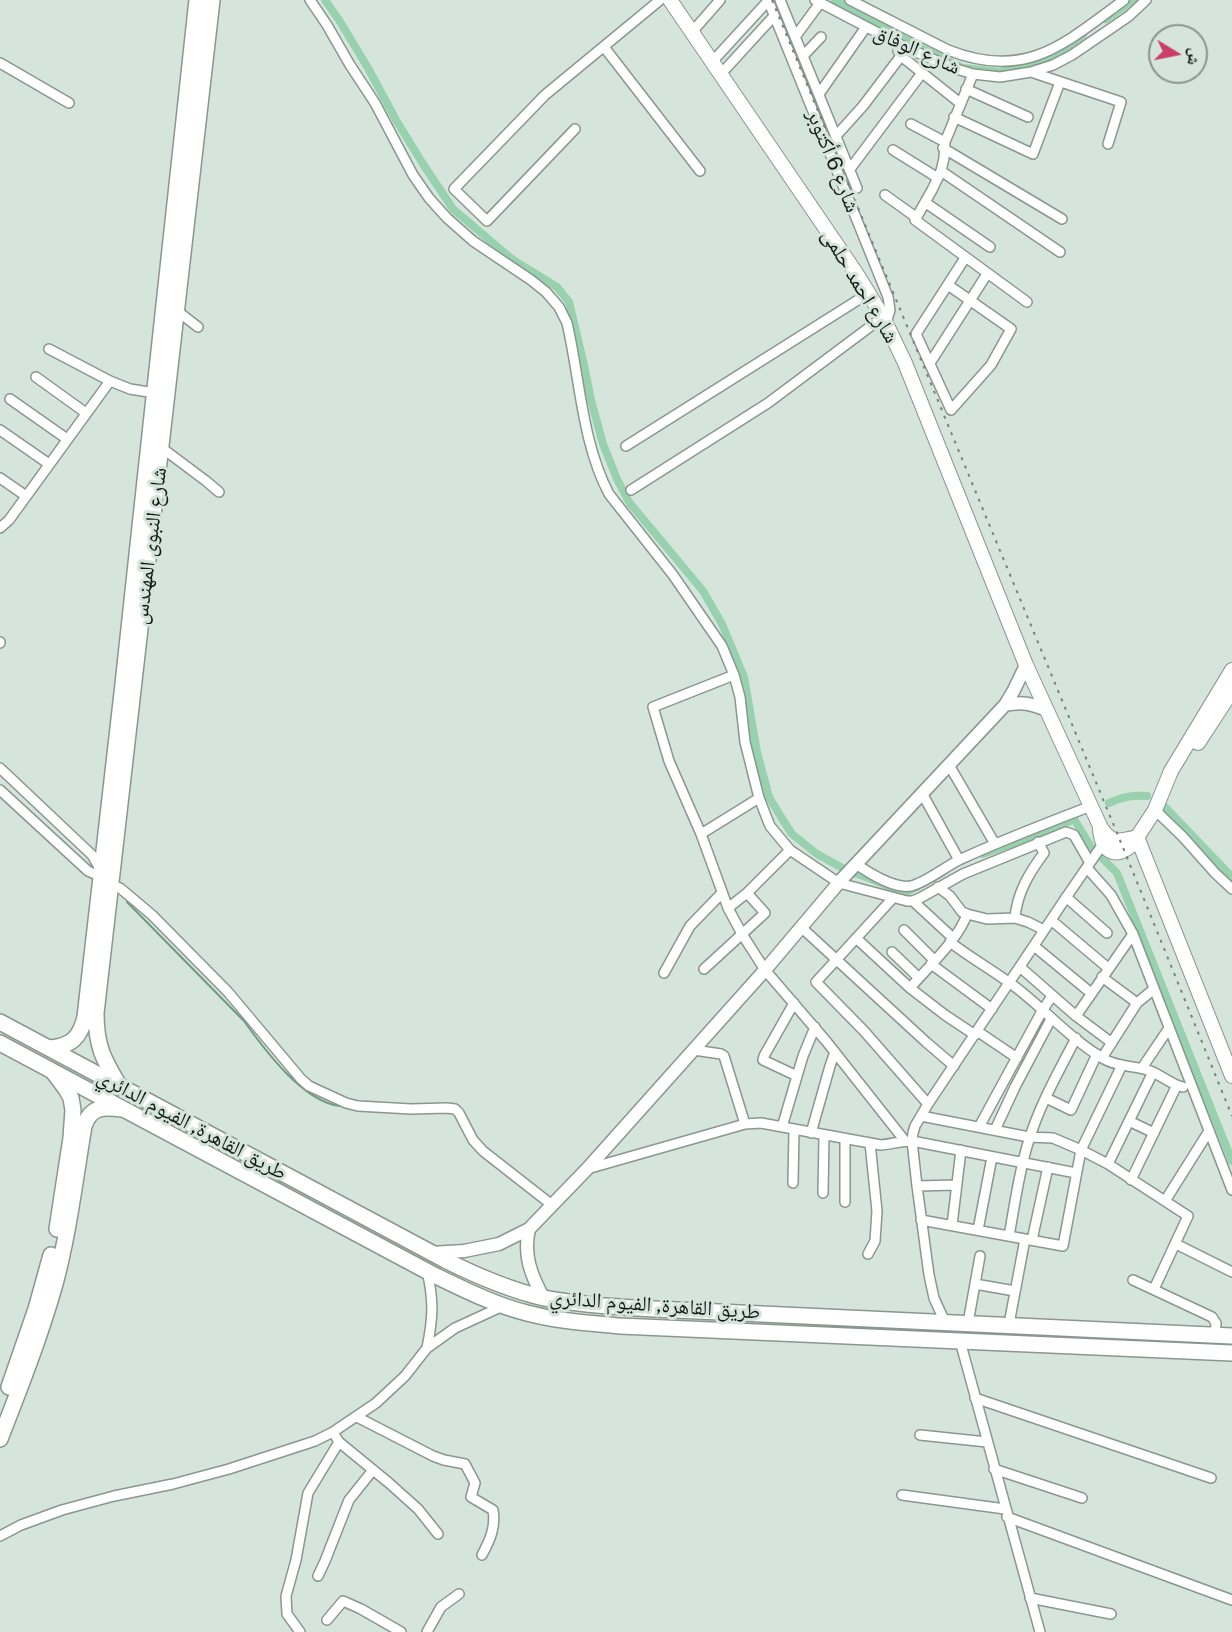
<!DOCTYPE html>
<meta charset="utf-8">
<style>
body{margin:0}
#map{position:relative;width:1232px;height:1632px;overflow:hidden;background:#d6e5db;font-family:"Public Sans","Noto Naskh Arabic",sans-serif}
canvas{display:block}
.north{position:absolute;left:1148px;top:24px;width:60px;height:60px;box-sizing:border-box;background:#d6e5db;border:2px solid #8a958d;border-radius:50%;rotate:100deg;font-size:16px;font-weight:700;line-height:24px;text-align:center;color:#171c19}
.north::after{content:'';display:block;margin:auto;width:21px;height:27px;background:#cc3e68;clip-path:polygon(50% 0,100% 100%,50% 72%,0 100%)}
</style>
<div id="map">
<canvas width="1232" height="1632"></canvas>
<div class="north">ش</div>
</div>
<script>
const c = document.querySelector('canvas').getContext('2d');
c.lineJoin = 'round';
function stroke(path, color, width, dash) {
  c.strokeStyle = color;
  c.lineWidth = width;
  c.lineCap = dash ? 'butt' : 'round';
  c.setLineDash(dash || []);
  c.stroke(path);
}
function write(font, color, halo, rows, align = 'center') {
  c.font = font + ' "Public Sans","Noto Naskh Arabic",sans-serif';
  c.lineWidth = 6;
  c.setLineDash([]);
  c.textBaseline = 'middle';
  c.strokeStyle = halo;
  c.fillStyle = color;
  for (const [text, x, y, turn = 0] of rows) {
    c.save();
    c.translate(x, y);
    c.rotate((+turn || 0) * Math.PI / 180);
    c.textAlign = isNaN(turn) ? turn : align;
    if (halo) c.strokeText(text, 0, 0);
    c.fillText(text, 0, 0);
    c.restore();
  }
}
const stream = new Path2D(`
 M127,902L244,1021C264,1049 303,1102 340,1106`);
const canal = new Path2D(`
 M325,0L339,20L368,68L396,120L423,164L453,209L513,260L557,287L569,302L584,365L591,400L603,444L617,479L629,502L703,591L722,624L744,677L757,752L769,797L781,817L792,834L817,854L848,871L869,878L905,893L918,886
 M835,0L919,47L963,68L1000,72L1044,63L1083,35
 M1106,19L1133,0
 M1109,803C1122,797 1132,795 1147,796
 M1164,806L1232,877
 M983,854L1047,831L1074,819L1091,847L1117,873L1232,1161`);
const minor = new Path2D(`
 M310,0L327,25L350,65L375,103L413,175L429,198L447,218L473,241L531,280L546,292L559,307L567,323C580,379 582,443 609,494L673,575L722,646L734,675L740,697L745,742L759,798L770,826L790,850L747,893L728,908L742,934L765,970L826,1041L905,1141
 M768,0L888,297L890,310L886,323
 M780,0L857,188
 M815,0L907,48L953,68L973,74L1000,77L1031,72L1053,65L1072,55L1129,16L1146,0
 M850,0L948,50C1026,81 1064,44 1124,0
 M692,32L720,0
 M795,37L820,3
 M604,47L700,171
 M898,51L901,56L960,103
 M803,56L821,37
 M712,62L768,1
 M0,63L69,103
 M1034,73L1121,102L1108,144
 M973,74L945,142L944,158L941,171L1060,252
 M720,75L774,16
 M966,89L1028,117
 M819,94L866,27
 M954,117L1033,154L1060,82
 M911,124L945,142
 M575,129L487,221L454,189L545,95L660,0
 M836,136L863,106L907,48
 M943,148L1062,219
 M893,150L938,178
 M850,169L922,73
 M941,171L932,190L915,220L1027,302
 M885,195L917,218
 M926,203L990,247
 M948,285L1011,329L991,365L951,410L916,334L965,258
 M176,310L198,327
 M49,349L110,381
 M930,363L987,274
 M36,377L86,413
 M10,399L67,439
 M0,430L49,464
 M626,446L869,293
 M162,448L206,481L219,492
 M0,478L26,496
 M631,490L768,403L883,317
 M0,528L9,520L110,381L130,389L155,393
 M0,643V642
 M949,765L995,844
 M0,768L92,855L99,867L101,877L88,871L0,790
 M923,795L959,860
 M1155,810L1183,837L1215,873L1232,889
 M701,834L759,798
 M1038,842L1044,853C1029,873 1017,893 1015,918L1028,922L1044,930
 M790,850L839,883L907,901H913L920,898L963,874L1066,832L1074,835L1090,863
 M856,864C869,873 895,889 911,886C925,883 945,867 959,860C1002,840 1047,823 1091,806
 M1087,868L1111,895L1133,934L1232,1190
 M111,884L120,888L152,915L228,992L301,1079L309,1086L346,1103L358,1106L411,1109L447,1108L455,1109L459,1113L473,1140L483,1151L552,1205
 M1066,897L1107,933
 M893,898L816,982L864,1031L928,1104
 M913,901L953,938
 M728,908L701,834L669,761L653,707L734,675
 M967,914L987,919L1015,918
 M1051,920L1108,968
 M802,928L926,1042L954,1066
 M904,930L934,960
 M856,938L910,988L945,1015L975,1035
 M950,942C972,959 996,972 1018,989C1047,1012 1072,1040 1104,1059C1119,1068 1137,1065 1153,1072L1108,1164
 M1034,946L1091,993
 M892,952L919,978
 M931,964L992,1009
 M1020,967L1076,1016L1112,1043
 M704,969L765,913L747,893
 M664,973L690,926L722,893
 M1102,977L1137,1003
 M910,988C927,968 959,939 967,914L962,912L950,896L938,887
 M794,1003L764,1056L763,1060L797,1076
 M1076,1016L1133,934
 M977,1031L1017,1058
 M694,1050L721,1054L724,1056L745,1124
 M1102,1058L1137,1003L1154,989
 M1122,1065L1081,1150L1108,1164L1188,1216L1154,1289
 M1142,1068L1169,1028
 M1153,1072L1176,1085L1183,1087
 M1046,1098L1071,1110L1097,1054
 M1129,1121L1154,1133
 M782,1127L803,1056L815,1027
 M979,1127L1042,1011L1052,996
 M995,1130L1015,1087L1051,1019
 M811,1133L830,1066L835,1052
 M845,1139V1202
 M587,1169L745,1124L761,1123L881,1145C891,1144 902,1141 912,1141L1076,1173
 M1131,1180L1177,1085
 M793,1183L794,1129
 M917,1186L956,1185
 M823,1193L824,1135
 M1165,1201L1209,1131
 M921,1220L1063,1246L1081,1150L1053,1138L1029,1137L921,1116
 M952,1225L961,1150
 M978,1230L992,1157
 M1009,1236C1015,1204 1019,1170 1029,1140C1040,1104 1059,1071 1076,1038
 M1032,1240L1048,1167
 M1176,1244L1232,1272
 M868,1254L875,1241L877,1211L870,1143
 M427,1271C434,1301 433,1318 427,1348
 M1133,1280L1212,1317L1216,1323L1215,1335
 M975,1284L1015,1291
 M945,1322L934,1298L929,1275L917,1186L912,1141L913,1133L915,1126L928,1104L1065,899L1105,841
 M968,1323L980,1256
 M1009,1324L1025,1239
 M960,1341L1040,1632
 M975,1398L1211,1478
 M357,1417L433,1456L444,1460L465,1464L475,1483L471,1497L493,1510C496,1527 490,1540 482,1555
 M920,1435L987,1442
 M336,1437L339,1442L389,1483L418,1509L438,1534
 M994,1469L1082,1498
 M902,1495L1005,1509
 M1007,1517L1232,1600
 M0,1536L21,1525L62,1510L114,1496L173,1484L229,1469L315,1441L333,1432L376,1403L405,1376L427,1348L455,1328L503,1306
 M318,1576L325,1561L349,1500L373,1470
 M1030,1598L1111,1614
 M327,1620L343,1601L361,1609L401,1632
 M300,1632L287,1614L286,1596L296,1560L308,1493L339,1442
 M427,1632L441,1607L459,1594`);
const tertiary = new Path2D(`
 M1005,705C1022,701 1032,704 1047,710
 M529,1229C523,1255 531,1275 543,1297
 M430,1253L464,1251L499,1244L529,1229L587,1169L765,970L842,879L1005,705L1014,690L1026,665`);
const secondary = new Path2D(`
 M670,0L856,273L883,317L905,363L1026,665L1100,826C1110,844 1119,842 1137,837
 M1198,743L1232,691
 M1100,828C1101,849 1113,861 1132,845L1155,810L1171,771L1232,670
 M1137,837L1232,1076`);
const primary = new Path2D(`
 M50,1048C71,1046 80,1038 85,1017L122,693L197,0
 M120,1087C103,1059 96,1046 96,1013L212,0`);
const trunk = new Path2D(`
 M0,1022L445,1260C477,1276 510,1290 544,1298C581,1305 618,1307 655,1309L1232,1336
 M0,1043L436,1276C465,1290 495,1305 527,1313C557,1321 588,1323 620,1326L1232,1353
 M54,1073L66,1089L71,1098L73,1110L71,1138L57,1229
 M9,1387L36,1309L51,1255
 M0,1439C20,1388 40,1337 55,1284C69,1232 75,1179 84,1126C91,1106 103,1107 122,1109`);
const rail = new Path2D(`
 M772,0L1124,850L1232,1116`);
const streetNames = [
 ["شارع الوفاق",917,50,24],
 ["شارع 6 أكتوبر",833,161,68],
 ["شارع احمد حلمى",860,286,59],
 ["شارع النبوى المهندس",150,546,-83],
 ["طريق القاهرة, الفيوم الدائري",192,1125,28],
 ["طريق القاهرة, الفيوم الدائري",655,1305,4]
];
stroke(stream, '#719b81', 2);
stroke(canal, '#98d1ae', 8);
stroke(minor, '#89978e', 12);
stroke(tertiary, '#89978e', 15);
stroke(secondary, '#89978e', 16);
stroke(primary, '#89978e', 18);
stroke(trunk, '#89978e', 18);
stroke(minor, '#fff', 9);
stroke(tertiary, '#fff', 12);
stroke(secondary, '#fff', 14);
stroke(primary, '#fff', 15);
stroke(trunk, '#fff', 15);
stroke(rail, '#78827c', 2, [3, 6]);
write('21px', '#171c19', '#d6e5db', streetNames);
</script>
